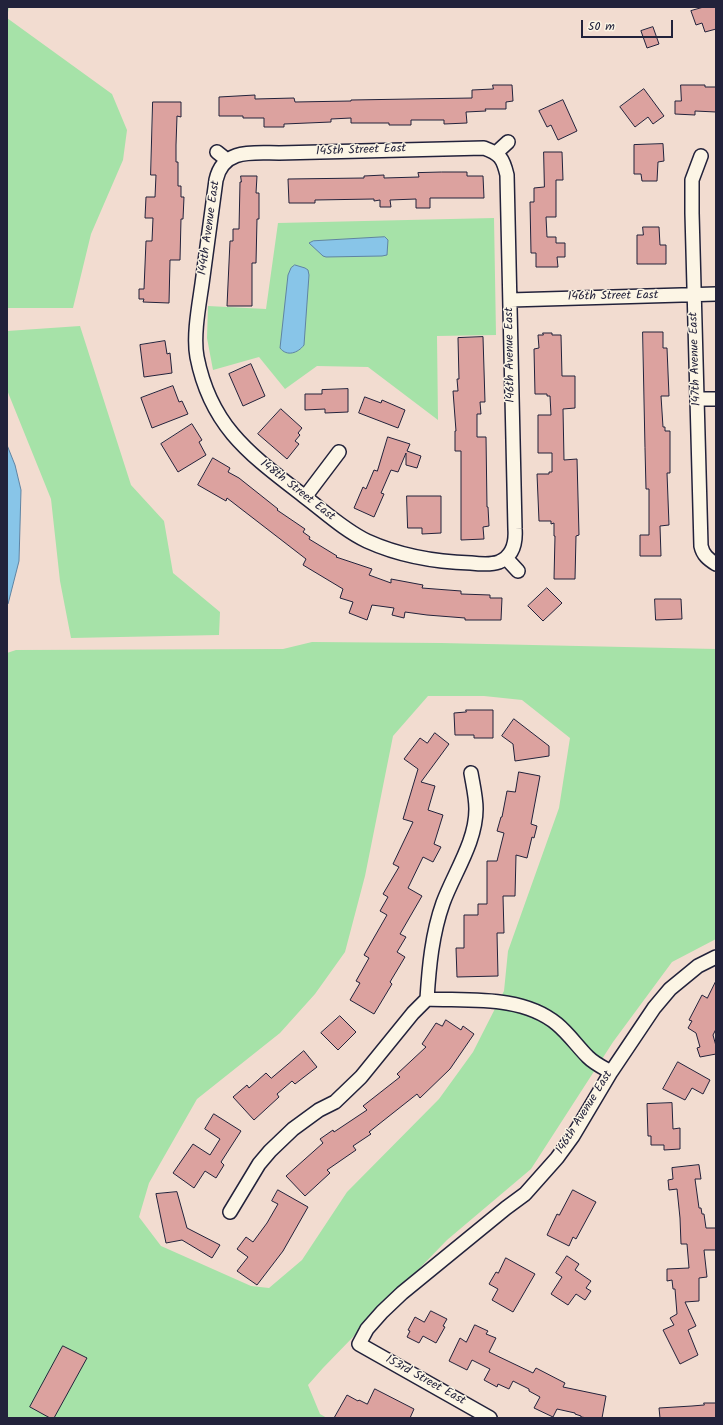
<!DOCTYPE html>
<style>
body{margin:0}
#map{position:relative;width:723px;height:1425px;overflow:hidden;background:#f2dcd0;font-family:Kalam,sans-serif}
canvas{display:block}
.frame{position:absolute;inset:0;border:8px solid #22223b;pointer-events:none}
.scale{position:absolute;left:581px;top:20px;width:92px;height:18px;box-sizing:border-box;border:2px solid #22223b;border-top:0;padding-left:5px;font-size:12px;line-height:14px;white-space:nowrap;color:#22223b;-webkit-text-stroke:3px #fcf5e5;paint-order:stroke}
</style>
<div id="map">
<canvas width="723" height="1425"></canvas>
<div class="frame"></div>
<div class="scale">50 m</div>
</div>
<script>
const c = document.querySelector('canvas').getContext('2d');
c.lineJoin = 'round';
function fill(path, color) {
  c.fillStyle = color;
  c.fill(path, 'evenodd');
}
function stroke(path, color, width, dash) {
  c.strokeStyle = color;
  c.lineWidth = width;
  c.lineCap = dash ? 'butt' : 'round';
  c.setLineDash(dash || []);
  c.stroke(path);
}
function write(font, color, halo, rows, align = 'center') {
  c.font = font + ' Kalam,sans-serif';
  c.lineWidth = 3;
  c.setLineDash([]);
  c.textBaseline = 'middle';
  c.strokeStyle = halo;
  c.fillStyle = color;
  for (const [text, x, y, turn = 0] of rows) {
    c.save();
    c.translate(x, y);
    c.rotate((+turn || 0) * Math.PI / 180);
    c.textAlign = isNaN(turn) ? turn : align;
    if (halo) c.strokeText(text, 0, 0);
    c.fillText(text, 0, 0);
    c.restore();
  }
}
const green = new Path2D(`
 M7,7H9L7,18L112,94L127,130L123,160L91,234L73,308H7Z
 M494,218L496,335L437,336L438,420L368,367L317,366L285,389L259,357L213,370L207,338L208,306L266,309L278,223Z
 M80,326L131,485L164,521L173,573L220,612L219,635L71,638L60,581L51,499L7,390V331Z
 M312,642L441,643L716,649V939L672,962L613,1042L531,1169L447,1240L323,1368L308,1385L320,1414L327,1418H7V653L16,650L283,649ZM428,696H484L522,700L570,738L559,808L508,951L504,991L473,1052L439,1099L347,1192L302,1260L269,1288L251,1286L161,1246L139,1217L149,1183L197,1099L280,1033L315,994L345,952L365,876L393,736Z`);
const water = new Path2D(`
 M385,237L388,240L387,255L382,256L326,257L323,256L309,243L313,241Z
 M295,265L305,268L308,270L309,275L304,345C298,353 287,357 280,348L288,275L291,268Z
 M7,445L15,465L21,490L19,561L8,604L7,605Z`);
const building = new Path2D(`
 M704,7H716V29L705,32L702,23L696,25L691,11Z
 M653,27L659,44L647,48L641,31Z
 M493,85H512L513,101L506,102V109H485L486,111L466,112L467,123L444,124V120H411V125H389V123H351V118L331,119V122L284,124V127H264V118H243V116H219V97L255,95V99L294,98L295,102L351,101V100L472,98V90L493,89Z
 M681,85H705V87H716V112L695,111V115L675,114V101H681Z
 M644,89L664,116L653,124L648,117L635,127L620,107Z
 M563,100L577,131L558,140L551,125L547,127L539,111Z
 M153,102H181V117L177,116L176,145V162H178V186H181V197H184L183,219H181L180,260H170L169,303L143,302L144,299H139V289H144L146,241H152L153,218H145L146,197H155L156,175H151Z
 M663,144L664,161L658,162L657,181H642L641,174H634V145Z
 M544,152H562L563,180H556V217H546L547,237H556V243H565V257H557L558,267H536V253H531L530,202H534V188L544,187Z
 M442,172H467V176H483L484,198H430V208H416V199L390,200L391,207H380V200L374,201V199L315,200V203H289L288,179L364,178V176L384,175V178L419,177L418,173Z
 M241,176H257L256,193H259V219H257L256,263H252V306H227L230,241H233V229H239L240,182H241Z
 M643,227H659L660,245H666V264H637V235H643Z
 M643,332H663V348H667L669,396H661L663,427H665V431H670V473H667L669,525L660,526L661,556H640V535H649V489H646L645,448Z
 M543,333H552V335H561L562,376H575V408L563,409L564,460L577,459L579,535L576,536L575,579H554L555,536H554V523L551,524V521H539L537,474H549V472H552V453H538V415H551L550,396H547V394H535L534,349L539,348L538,335H543Z
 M483,337L485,402H480L481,414H477V437H486L487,507H488L489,526L483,527L484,539L461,540V451H455V431H456L453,391H458L457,379H459L458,338Z
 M165,341L167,354L170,353L172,373L144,377L140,345Z
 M251,364L265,396L243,406L229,374Z
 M173,386L179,402L182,401L188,414L152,428L141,398Z
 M348,389V412L325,413V409L305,410V394H322V390Z
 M365,397L381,403L382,400L405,410L398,428L359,413Z
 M281,409L302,428L298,433L300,435L295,441L299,444L287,459L258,434Z
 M192,424L202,440L199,442L206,455L178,472L161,444Z
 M388,437L410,444L407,451L421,456L417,468L406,465V453L398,472L391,470L381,493L384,494L374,517L354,508L363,487L366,489L374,470L377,471Z
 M213,458L230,468L228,472L239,478L278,509L277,510L305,529L303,532L310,537L309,539L337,556L336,557L372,569L369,575L391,583V579L423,585L422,588L461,591V594L490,595V598H502L501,620H465V618L427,615L405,612L404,618L392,615L394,608L372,605L367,620L349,613L353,602L340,598L343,589L303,565L306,559L227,498L226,501L198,485Z
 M407,496H441V533L422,534V528H408Z
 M547,588L562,603L543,621L528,606Z
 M655,599H681L682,619L656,620Z
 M466,710H493V738H474V735H455L454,713L466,712Z
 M514,719L549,746V756L515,761L513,744L502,736Z
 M435,733L449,744L421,782L435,786L428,810L443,815L434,844L441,847L433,862L423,857L408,888L422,896L400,934L406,937L397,952L405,957L390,982L392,984L374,1014L350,1000L360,983L356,981L369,958L364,955L387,915L380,911L388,897L383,894L399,867L393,864L413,822L403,819L418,769L404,759L420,738L427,743Z
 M519,772L540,776L531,824L537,826L534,838L532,837L527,858L516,855L515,896H503L504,933H497L498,976L457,977L456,948H464V915H478V904H487V861H497L504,833L497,831L501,817H502L507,791L515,792Z
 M716,981V1029L713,1035L716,1046V1054L700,1057L697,1048L700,1047L696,1033L688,1028L692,1021L689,1020L702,995L707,998Z
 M340,1016L356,1032L338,1050L321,1033Z
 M446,1020L461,1030L463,1026L474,1034L450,1069L420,1098L417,1094L369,1132L371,1134L353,1146L356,1150L327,1170L330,1173L305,1196L286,1176L323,1143L320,1139L333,1130L334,1132L367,1110L363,1106L400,1077L397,1074L426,1047L422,1044L436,1023L442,1026Z
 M304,1051L317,1067L295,1084L292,1081L277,1094L279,1097L254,1120L233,1097L247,1085L249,1088L266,1073L271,1078Z
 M678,1062L710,1080L703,1094L692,1088L685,1100L663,1089Z
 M672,1103L673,1129L680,1128V1149L664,1150V1145H651V1136H648L647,1104Z
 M214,1114L241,1131L221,1162L224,1165L216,1178L205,1171L194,1188L173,1173L193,1144L210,1155L220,1139L205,1129Z
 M699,1165L701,1179H695L699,1208H701L702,1214H704L706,1228H716V1250H704L707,1277L699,1278V1301L685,1302L696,1326L688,1330L698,1355L680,1364L663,1330L674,1325L670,1318L677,1314L675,1289H673L672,1280L667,1281V1269L689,1268L687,1244H681L680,1218L677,1189L669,1190L668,1180L673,1179L672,1168Z
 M278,1190L308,1207L283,1251L257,1285L237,1271L248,1257L237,1249L246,1237L253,1242L267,1223L278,1204L272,1201Z
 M573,1190L596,1202L576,1239L573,1237L569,1246L547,1235L557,1214L559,1215Z
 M177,1192L187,1228L220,1245L212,1258L182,1240L166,1243L156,1194Z
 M567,1256L579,1264L575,1270L591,1281L586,1288L591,1291L585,1300L576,1294L568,1305L551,1294L562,1277L556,1273Z
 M506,1258L535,1274L513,1312L492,1300L498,1289L489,1284L496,1272L498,1273Z
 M431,1311L447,1319L443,1326L445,1327L436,1343L423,1336L419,1343L407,1337L410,1331L408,1330L415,1317L424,1322Z
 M475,1325L488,1331L486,1334L496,1338L489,1352L533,1373L536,1368L565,1383L563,1387L606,1396L602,1418H588L581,1417V1416L575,1414V1413L557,1409L553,1417L534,1408L540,1397L529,1391V1389L513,1381L509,1389L498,1384L497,1387L484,1380L490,1369L472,1360L467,1370L449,1361L460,1338L466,1342Z
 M63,1346L87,1358L54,1418H50L30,1407Z
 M375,1389L414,1409L410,1418H334L347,1395L358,1401L359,1400L367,1404Z
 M704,1403H716V1418H660L659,1408L692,1406L704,1405Z`);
const minor = new Path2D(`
 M484,148C500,154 503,158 507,175L515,529C516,543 513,556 499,562C491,565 480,564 471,563C436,562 400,556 367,541C344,530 325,512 305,497C251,455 211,428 197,357C193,336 199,305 202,284C207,249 211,215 216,180C223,148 253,153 279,153Z
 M217,152L227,160
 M496,153L508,142
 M701,156L692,180V213L701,546C703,555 708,559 716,564
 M510,300L716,294
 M697,399H716
 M305,497L339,452
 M506,558L518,571
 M427,999C469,1001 522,995 557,1024C569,1034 577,1046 588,1057C595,1064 604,1068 611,1072
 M230,1212L259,1164L270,1151L293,1129L319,1110L335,1102L361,1077L413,1013L427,999C429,967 432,934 443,903C454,873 476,842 476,809C476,797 473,785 471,773
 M490,1418L359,1344L367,1329L382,1312L402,1293L506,1208L525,1194L557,1158L573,1136L611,1072L654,1008L670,989L698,966L716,957`);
const streetNames = [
 ["145th Street East",361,151,-2],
 ["144th Avenue East",210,228,-82],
 ["146th Street East",613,297,-1],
 ["146th Avenue East",511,355,-91],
 ["147th Avenue East",696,359,-92],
 ["148th Street East",297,491,38],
 ["146th Avenue East",585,1113,-58],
 ["153rd Street East",425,1381,29]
];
fill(green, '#a6e2a8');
fill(water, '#88c5e8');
stroke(water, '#5f84a3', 1);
fill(building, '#dca29f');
stroke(building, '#22223b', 1);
stroke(minor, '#22223b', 16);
stroke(minor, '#fcf5e5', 13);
write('12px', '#22223b', '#fcf5e5', streetNames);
</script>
